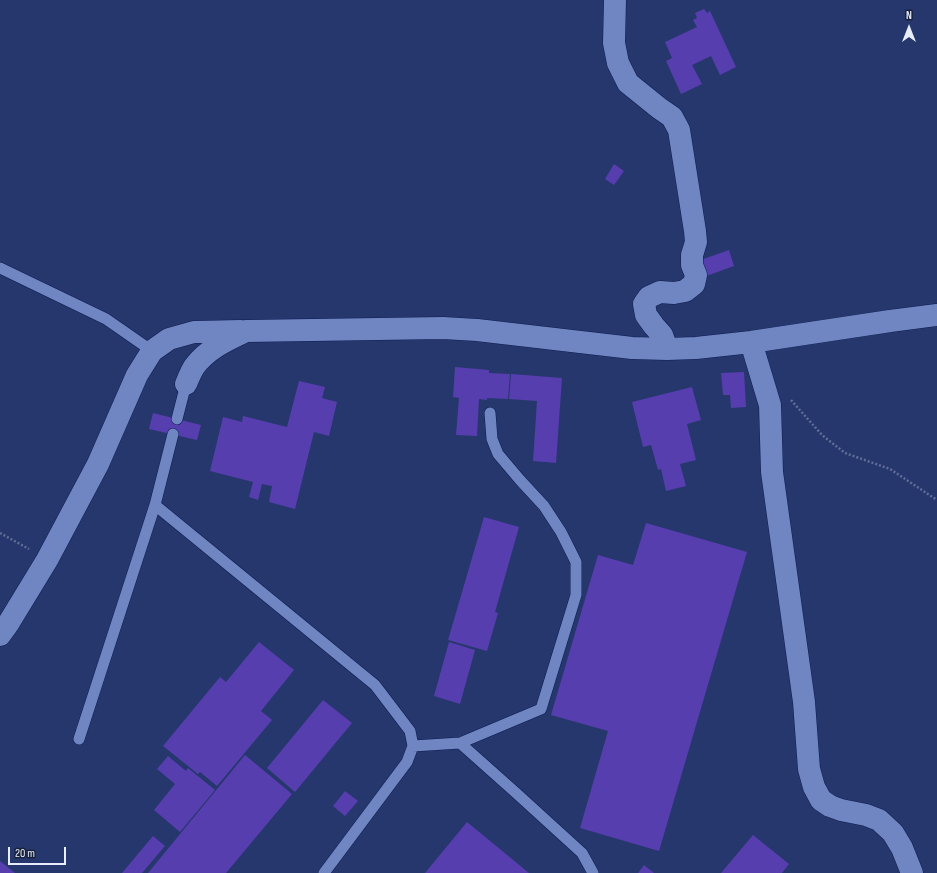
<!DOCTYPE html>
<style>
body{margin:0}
#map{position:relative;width:937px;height:873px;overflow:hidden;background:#26376d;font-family:"Sofia Sans Condensed",sans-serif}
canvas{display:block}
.north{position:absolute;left:889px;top:8px;width:40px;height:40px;-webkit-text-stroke:3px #18213a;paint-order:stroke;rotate:0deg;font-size:11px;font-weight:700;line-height:16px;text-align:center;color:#e8edfb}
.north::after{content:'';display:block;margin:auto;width:14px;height:18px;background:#e8edfb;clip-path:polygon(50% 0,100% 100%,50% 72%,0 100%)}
.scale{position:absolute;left:8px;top:847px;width:58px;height:18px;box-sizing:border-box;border:2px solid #e8edfb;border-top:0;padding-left:5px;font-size:12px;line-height:14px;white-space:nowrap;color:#e8edfb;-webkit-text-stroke:3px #18213a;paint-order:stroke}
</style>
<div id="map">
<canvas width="937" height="873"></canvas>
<div class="north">N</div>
<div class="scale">20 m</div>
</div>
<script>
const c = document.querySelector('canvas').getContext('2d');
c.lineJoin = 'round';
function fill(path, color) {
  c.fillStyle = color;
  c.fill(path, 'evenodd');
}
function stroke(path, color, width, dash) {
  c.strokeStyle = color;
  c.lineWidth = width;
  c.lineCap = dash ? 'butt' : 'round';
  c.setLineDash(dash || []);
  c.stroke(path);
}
const building = new Path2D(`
 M704,9L707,13L710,11L736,67L720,75L711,56L692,65L702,84L681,94L666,61L672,58L665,42L697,27L693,20L697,18L695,13Z
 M614,164L624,171L614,185L605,179Z
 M729,250L734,266L701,278L695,262Z
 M455,367L489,370V373L510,374L508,399L487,398V400L479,399L477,436L456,435L459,398L453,397Z
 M744,372L746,407L731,408L730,395H723L721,373Z
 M511,374L562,378L556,463L533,461L537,401L509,399Z
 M299,381L325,387L322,398L337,402L329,436L314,432L295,509L269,502L272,486L262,484L258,500L249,497L253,482L210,471L223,417L242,422L243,416L287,427Z
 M692,387L701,420L687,424L696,460L680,464L686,486L666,491L661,469L658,470L651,445L643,447L632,402Z
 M153,413L201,425L197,440L149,429Z
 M484,517L519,527L495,612L498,613L487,651L448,640Z
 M646,523L747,552L659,851L580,828L608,731L551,715L598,555L633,565Z
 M259,642L294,670L261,711L272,720L217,786L200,772L198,774L163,746L220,677L226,682Z
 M449,642L475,650L460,704L434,696Z
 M323,700L352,723L295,792L267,768Z
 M245,755L292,794L226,873H148Z
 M168,756L186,771L188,768L215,790L180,832L154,810L175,784L157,769Z
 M345,791L358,801L345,816L333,806Z
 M467,822L529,873H425Z
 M753,835L789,864L782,873H721Z
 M153,836L165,846L142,873H122Z
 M0,861L15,873H0Z
 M644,865L654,873H638Z`);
const path = new Path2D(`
 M791,400L822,435L845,453L890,469L937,500
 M0,533L29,549`);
const service = new Path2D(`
 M0,268L106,319L152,351
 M177,419L186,384
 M155,505L375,685L410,731L413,746L407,762L324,873
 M79,739L155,505L173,434
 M460,743L515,792L582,853L593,873
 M413,746L460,743L541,709L576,595V562L561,532L544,506L520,480L498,454L492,439L490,413`);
const minor = new Path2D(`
 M615,0L614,43L618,63L628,83L659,108L672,117L679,130L695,231L696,242L692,255V265L696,275L694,284L685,291L674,293L660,292L649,297L644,304L646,315L654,326L662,335L667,349
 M751,342L770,405L772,472L804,702L809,769L814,787L821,800L830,806L841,810L866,815L879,820L893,833L902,848L912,873
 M186,384C188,379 191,372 194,367C207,349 227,340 246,331L443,328L477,330L632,348L667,349L696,348L751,342L890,321L937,315
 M0,635L8,624L47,560L98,464L137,375L152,351L169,339L194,332L241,331`);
fill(building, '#573eae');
stroke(service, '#0f1c50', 12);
stroke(minor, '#0f1c50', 23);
stroke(path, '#616e98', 2.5, [2, 2]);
stroke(service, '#6f86c3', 11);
stroke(minor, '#6f86c3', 22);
</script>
